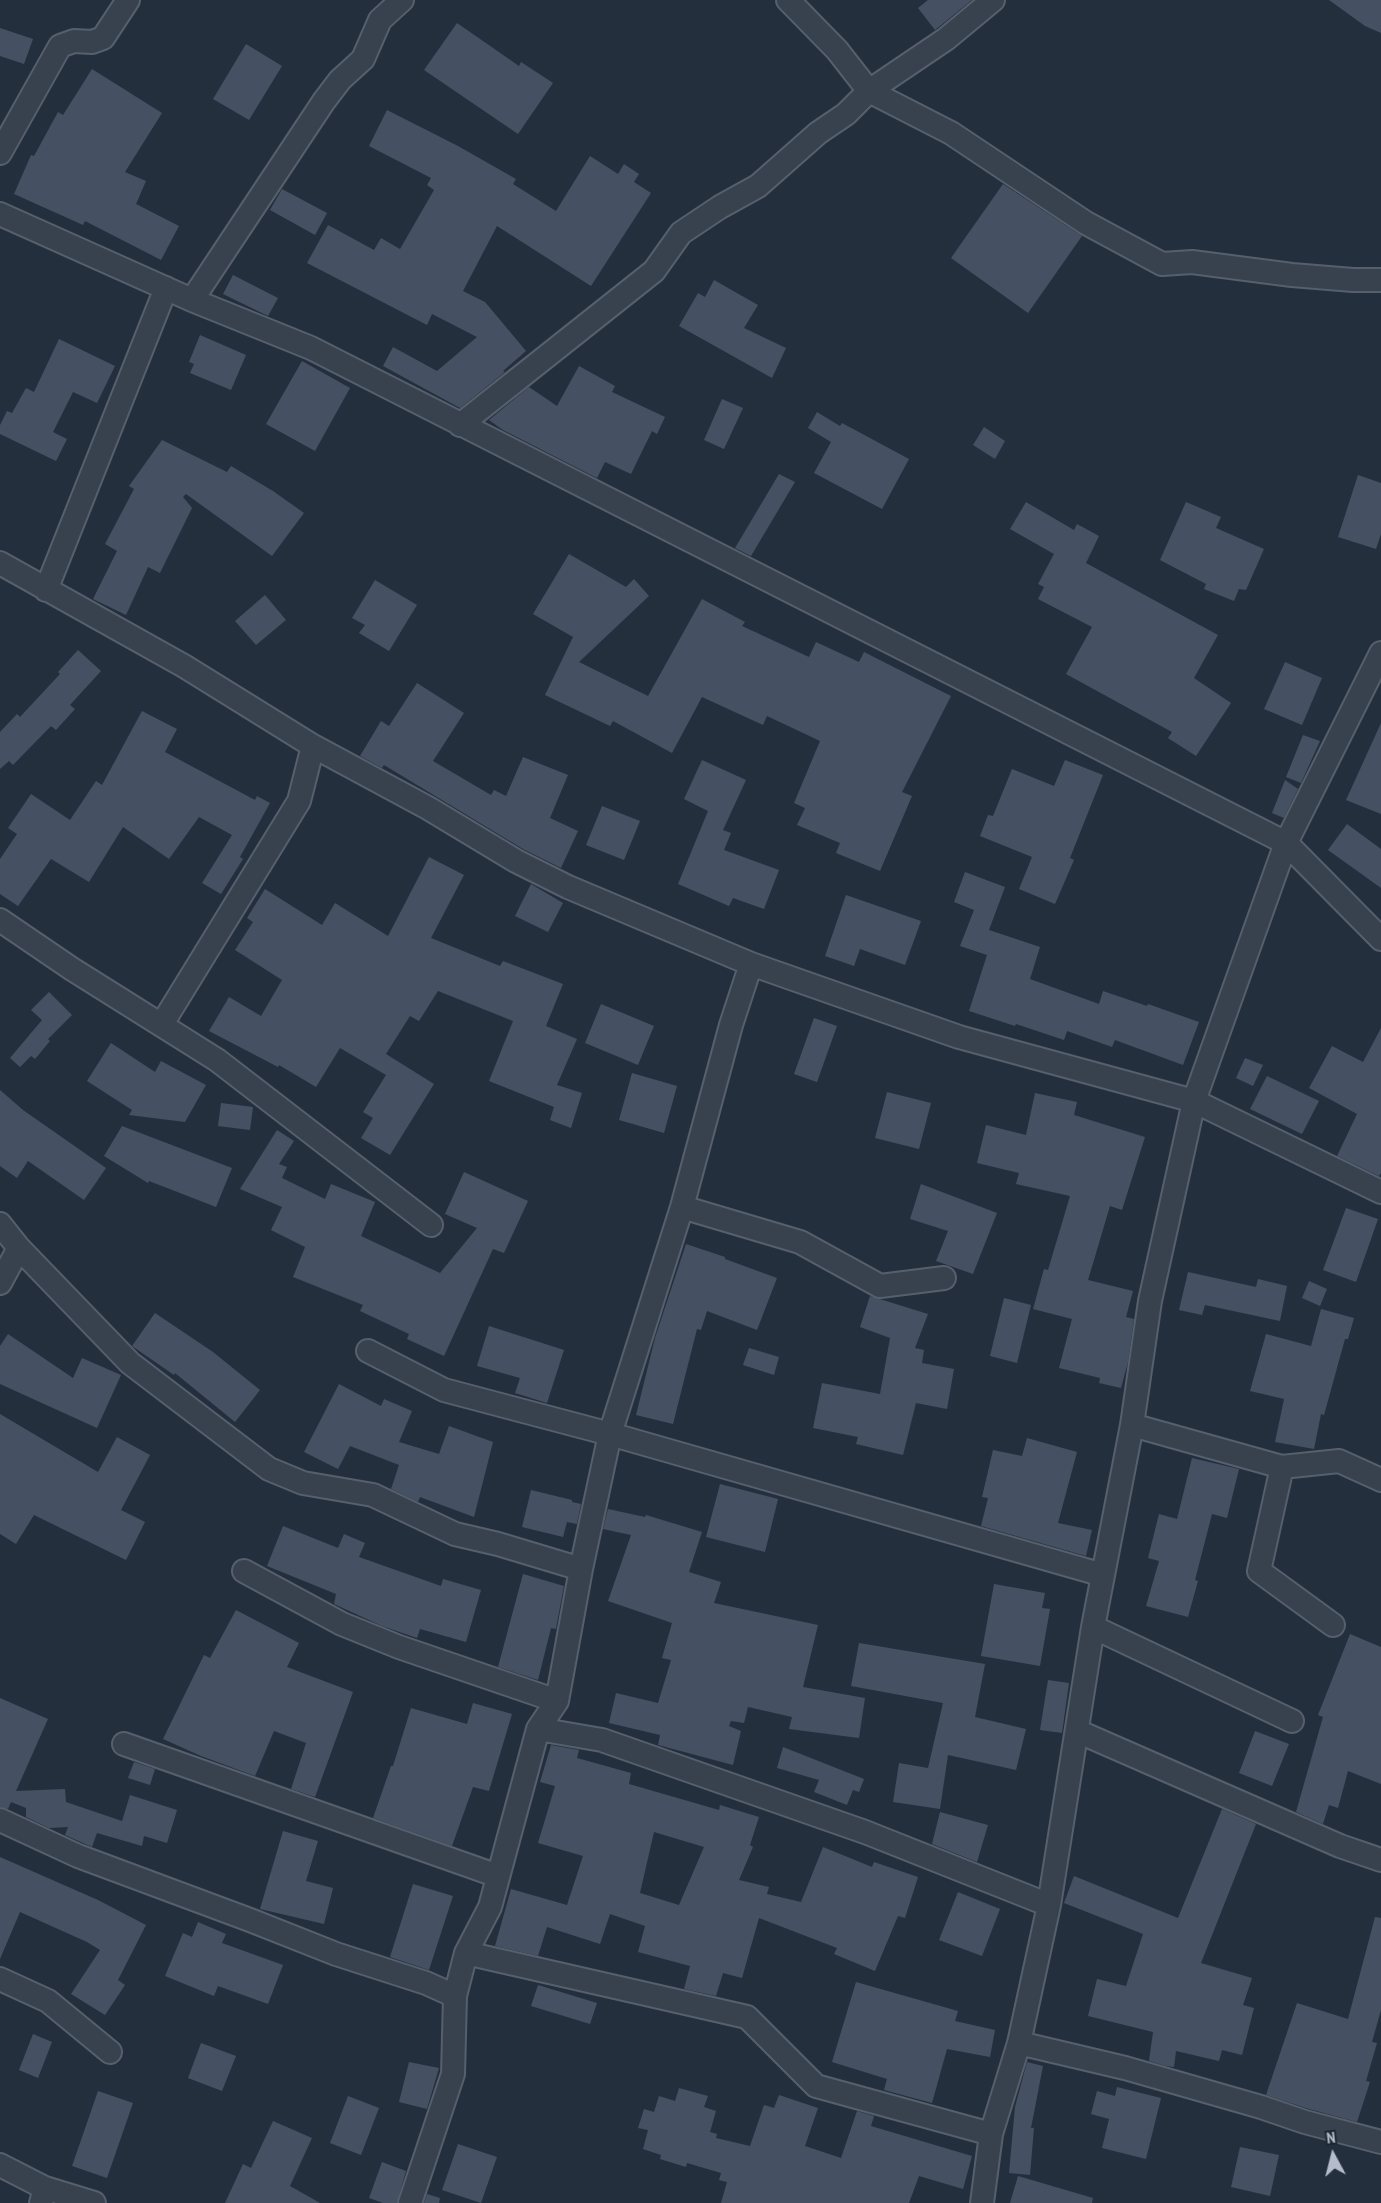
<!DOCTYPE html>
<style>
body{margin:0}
#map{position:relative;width:1381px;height:2203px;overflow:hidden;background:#242f3e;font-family:"PT Sans Narrow",sans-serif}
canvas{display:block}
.north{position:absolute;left:1303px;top:2125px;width:60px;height:60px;-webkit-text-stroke:4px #1d2633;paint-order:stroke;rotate:353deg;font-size:16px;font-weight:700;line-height:24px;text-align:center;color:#b4bcc9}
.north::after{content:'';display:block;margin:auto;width:21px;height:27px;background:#b4bcc9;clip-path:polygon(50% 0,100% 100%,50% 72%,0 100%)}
</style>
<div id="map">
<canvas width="1381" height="2203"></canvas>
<div class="north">N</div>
</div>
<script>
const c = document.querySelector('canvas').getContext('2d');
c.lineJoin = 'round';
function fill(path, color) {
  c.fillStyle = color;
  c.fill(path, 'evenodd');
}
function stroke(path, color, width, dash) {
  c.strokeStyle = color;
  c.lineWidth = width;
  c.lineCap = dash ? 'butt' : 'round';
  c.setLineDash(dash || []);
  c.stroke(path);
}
const building = new Path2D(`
 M928,0H972L935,30L918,8Z
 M1329,0H1381V33L1365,26Z
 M457,23L519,66L521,62L553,83L518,134L424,70Z
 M0,28L33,39L24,64L0,56Z
 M246,44L282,66L249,120L213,99Z
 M92,69L162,113L125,172L146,181L136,204L179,226L161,260L85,221L83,225L14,194L31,155L34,156L58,112L63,115Z
 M387,110L458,146L516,179L513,184L556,211L590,156L618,174L624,164L639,174L634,182L651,193L591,286L497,226L463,291L485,302L526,351L503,371L505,372L460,408L383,366L393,347L437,371L477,337L432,314L427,325L307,263L328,225L374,250L381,238L400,249L434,190L427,185L431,178L369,146Z
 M1003,184L1082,236L1028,313L951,258Z
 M282,189L327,213L315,235L270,210Z
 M233,275L278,298L268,316L223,294Z
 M714,280L758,305L744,328L786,348L772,378L679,326L698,293L705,297Z
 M200,335L246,355L231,390L190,373L194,364L189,362Z
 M59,339L115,366L97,403L73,392L53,432L67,439L56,461L0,434V425L7,411L12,413L26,388L34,392Z
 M302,361L350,388L315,451L266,424Z
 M579,366L615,386L612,392L665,417L657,434L652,431L631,474L605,462L597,478L503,430L489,420L529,387L557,406Z
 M722,399L743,408L724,449L704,440Z
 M817,412L840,426L842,423L909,459L882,509L814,473L831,442L808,428Z
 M984,427L1005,441L995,459L973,445Z
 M162,440L227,472L231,466L273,491L304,513L272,556L186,494L183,497L192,508L160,573L148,567L126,615L93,599L117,551L105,544L134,489L129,486Z
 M779,474L795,482L751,556L735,548Z
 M1358,475L1381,483V534L1376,549L1338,537Z
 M1026,502L1074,530L1077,524L1099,536L1086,563L1218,635L1194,678L1231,703L1196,756L1168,738L1172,732L1066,674L1092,627L1038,599L1044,587L1038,584L1054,554L1010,529Z
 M1186,502L1221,517L1216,528L1264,549L1246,590L1239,589L1234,601L1204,589L1206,584L1160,560Z
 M569,554L626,587L634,579L649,596L579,662L648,696L702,599L745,622L742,626L809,657L816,642L859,662L864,652L951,696L902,792L912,796L880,871L836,853L840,843L797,825L805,808L794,803L820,741L767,716L763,725L702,697L672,753L613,721L610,726L545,695L573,637L533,614Z
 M375,580L417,605L389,651L359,633L365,625L352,618Z
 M265,595L286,620L256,645L235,621Z
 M78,650L101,671L70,705L75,709L56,730L51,726L13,765L9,761L0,769V732L17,714L20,717L60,674L58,672Z
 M1285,662L1322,678L1302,725L1264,709Z
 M417,683L464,713L433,761L491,795L494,790L506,796L523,757L568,775L550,818L578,831L561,868L523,849L384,765L382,768L360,756L381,721L389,726Z
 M142,711L177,729L165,752L255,800L257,796L270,803L240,857L243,859L221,894L202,883L232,835L199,817L169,859L123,827L89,882L51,859L18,906L0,894V859L17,834L8,828L31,794L70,820L96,781L102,785Z
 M1381,723V814L1346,800Z
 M1303,735L1320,741L1301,783L1286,777Z
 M702,760L746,780L723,830L731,833L724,850L779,870L764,909L733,898L729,906L678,884L708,811L684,799Z
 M1065,760L1103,775L1070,858L1074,860L1055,904L1019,889L1032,857L980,836L988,815L993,816L1012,769L1054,786Z
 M1285,780L1298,789L1284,818L1272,813Z
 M602,806L640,821L624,860L586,845Z
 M1347,824L1381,849V888L1328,850Z
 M429,857L464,875L431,938L500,966L503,961L563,984L546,1026L577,1039L557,1085L582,1093L571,1128L550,1120L554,1107L489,1081L513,1021L438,991L419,1021L410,1016L386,1054L434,1084L390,1155L361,1138L373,1118L363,1112L386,1075L340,1048L316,1087L279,1065L278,1067L209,1031L229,997L261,1016L282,980L235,950L253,922L247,918L265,889L322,925L335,903L388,936Z
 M965,872L1005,887L989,930L1040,947L1030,979L1099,1004L1103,991L1147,1006L1148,1004L1199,1022L1183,1065L1115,1040L1112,1047L1067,1031L1064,1040L1016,1024L1015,1026L969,1011L987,955L960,946L974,910L954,902Z
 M531,884L563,903L548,932L515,916Z
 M846,895L921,921L905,965L860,949L854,966L825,956Z
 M49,992L72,1015L48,1039L50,1041L35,1059L31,1056L20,1067L10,1058L42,1020L31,1010Z
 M601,1004L654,1026L638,1065L585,1043Z
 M814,1018L837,1026L817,1082L794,1074Z
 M1381,1028V1173L1379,1176L1337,1156L1357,1114L1309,1088L1332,1046L1363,1062Z
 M111,1043L155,1072L161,1061L206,1085L185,1122L129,1115L132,1110L87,1081Z
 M1245,1058L1263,1065L1253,1086L1236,1078Z
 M632,1073L677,1086L664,1133L619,1120Z
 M1267,1076L1319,1101L1302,1134L1250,1109Z
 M0,1090L23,1110L106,1168L84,1200L28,1161L17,1178L0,1166Z
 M887,1092L931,1103L919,1149L875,1138Z
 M1035,1093L1077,1102L1074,1115L1145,1137L1122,1210L1110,1206L1088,1280L1133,1291L1126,1317L1134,1319L1128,1362L1121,1388L1099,1383L1100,1378L1059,1368L1072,1319L1033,1309L1044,1269L1048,1270L1070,1196L1016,1184L1019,1173L977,1163L986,1125L1026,1135Z
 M221,1103L253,1107L250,1130L218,1126Z
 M122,1126L232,1168L216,1207L149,1181L148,1183L104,1156Z
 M277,1130L294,1141L279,1164L287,1167L282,1178L325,1199L331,1184L375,1202L361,1236L440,1273L477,1228L445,1214L464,1172L528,1201L504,1253L493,1249L444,1356L407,1339L409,1334L360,1311L363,1305L293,1277L305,1247L271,1230L282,1207L240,1189Z
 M921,1184L997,1213L973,1274L936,1261L948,1231L910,1219Z
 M1346,1208L1378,1219L1356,1282L1323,1270Z
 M686,1244L725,1257V1259L777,1278L757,1330L707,1311L701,1330L697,1329L673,1424L636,1415L655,1338Z
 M1188,1272L1256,1287L1258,1279L1287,1286L1280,1321L1205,1305L1202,1315L1179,1310Z
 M1309,1281L1327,1289L1320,1306L1302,1298Z
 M870,1296L928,1314L915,1348L924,1350L922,1363L954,1369L947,1409L916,1403L903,1455L856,1444L858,1437L813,1428L822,1383L880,1394L890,1338L860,1327Z
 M1004,1298L1031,1305L1017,1363L990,1356Z
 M1321,1309L1354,1318L1348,1339H1345L1324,1415L1321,1414L1314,1449L1275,1442L1284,1399L1250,1391L1266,1334L1311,1346Z
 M155,1313L213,1352L260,1390L235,1422L175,1373L174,1375L132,1346Z
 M489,1326L564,1350L547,1403L515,1393L520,1378L477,1366Z
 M8,1334L73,1378L82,1358L121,1375L97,1428L0,1384V1346Z
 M749,1348L779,1357L774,1375L743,1365Z
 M339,1384L381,1406L384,1399L412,1411L399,1442L439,1454L449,1426L493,1442L474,1517L420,1497L418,1502L391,1489L399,1465L350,1446L338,1469L304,1452Z
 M0,1414L98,1472L117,1437L150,1455L121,1510L145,1522L126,1560L34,1515L16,1544L0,1534Z
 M1027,1438L1077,1452L1058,1523L1092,1530L1086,1556L981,1526L988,1498L982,1497L993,1450L1022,1456Z
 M1192,1458L1239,1469L1227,1518L1212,1514L1195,1580L1198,1581L1188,1617L1146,1606L1159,1561L1148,1558L1159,1514L1177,1519Z
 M720,1484L778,1499L765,1552L706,1537Z
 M531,1490L572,1500V1502L581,1504L577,1524L567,1522L563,1537L522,1527Z
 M608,1509L645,1517L646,1515L702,1532L689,1572L721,1582L714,1603L818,1625L803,1687L865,1698L859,1738L789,1729L792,1717L748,1707L744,1723L731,1721L729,1726L741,1731L733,1765L658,1745L660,1735L609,1723L616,1693L658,1703L671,1660L662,1658L672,1623L608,1601L631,1535L603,1529Z
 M283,1526L338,1548L344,1534L365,1543L359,1557L441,1586L443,1579L481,1590L466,1642L420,1629L417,1638L382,1626L334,1604L336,1594L267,1566Z
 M523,1574L564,1586L557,1623L556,1629L551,1628L538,1680L498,1667Z
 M994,1584L1045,1593L1042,1608L1050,1609L1040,1666L981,1656Z
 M236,1610L299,1643L287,1667L353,1692L315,1797L291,1789L306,1743L274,1731L255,1776L201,1756L163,1739L204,1655L210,1658Z
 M1350,1634L1381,1647V1784L1348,1771L1338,1808L1329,1805L1323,1824L1296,1812L1323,1717L1318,1715Z
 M859,1643L985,1664L975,1717L1026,1729L1016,1770L948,1755L940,1809L893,1802L899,1763L928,1768L943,1703L851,1686Z
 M1048,1680L1069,1683L1062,1733L1040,1730Z
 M0,1698L48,1719L16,1791L65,1789L66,1802L122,1821L130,1795L177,1810L167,1843L144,1836L142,1846L97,1833L92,1847L65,1835L68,1827L49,1828L26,1817V1808L11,1802L8,1809L0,1807Z
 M473,1703L512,1714L489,1791L473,1787L452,1846L373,1818L391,1766H393L411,1708L467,1724Z
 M1255,1731L1289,1744L1272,1786L1239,1773Z
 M551,1745L579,1750L577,1758L631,1773L629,1784L719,1810L720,1805L759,1817L750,1845L753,1847L739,1880L769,1887L767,1894L801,1902L823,1847L872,1867L874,1862L918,1877L905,1918L898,1916L875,1971L834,1954L837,1948L759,1918L742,1978L723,1973L716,1996L684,1989L690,1966L638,1952L645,1926L610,1914L600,1944L547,1927L538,1956L495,1946L511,1889L567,1905L583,1856L538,1843L555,1786L540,1782ZM654,1832L704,1847L679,1905L640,1893Z
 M783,1747L864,1779L859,1792L853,1790L847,1805L814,1792L819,1780L777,1768Z
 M134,1762L155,1769L150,1785L128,1778Z
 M1222,1809L1256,1824L1201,1963L1252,1978L1243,2005L1254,2008L1242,2055L1222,2050L1219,2061L1176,2051L1174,2067L1166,2066L1149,2061L1153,2032L1088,2016L1097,1979L1126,1986L1143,1934L1064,1903L1074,1876L1178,1918Z
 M940,1812L988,1825L977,1862L932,1844Z
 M283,1831L318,1841L306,1881L333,1888L324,1924L260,1909Z
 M0,1857L98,1900L146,1925L118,1980L125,1985L105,2015L71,1994L100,1950L87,1942L20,1912L0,1959Z
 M413,1884L453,1896L429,1970L390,1957Z
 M958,1892L1000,1909L982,1956L939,1940Z
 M1375,1917L1381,1918V2010L1372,2042L1377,2043L1366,2081L1370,2082L1357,2122L1309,2109L1266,2095L1297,2003L1348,2019Z
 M198,1922L226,1934L222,1943L283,1965L268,2004L218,1986L214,1996L165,1976L183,1933L192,1937Z
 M856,1982L958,2011L955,2021L995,2030L990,2057L947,2049L932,2103L884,2090L887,2079L832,2062Z
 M538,1985L597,2003L590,2024L531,2006Z
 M33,2034L52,2042L38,2078L19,2070Z
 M201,2043L236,2056L222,2091L188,2078Z
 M409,2062L439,2068L427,2109L399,2102Z
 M1027,2062L1043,2066L1031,2128H1034L1030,2175L1009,2173L1015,2107Z
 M1117,2087L1161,2098L1146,2159L1102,2148L1109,2119L1091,2114L1097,2091L1115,2096Z
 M679,2088L708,2096L704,2107L716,2111L710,2132L717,2134L716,2138L750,2146L764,2105L774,2108L779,2095L818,2108L805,2146L841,2158L857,2111L874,2116L871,2126L972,2156L963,2189L919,2176L909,2203H721L727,2182L719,2180L721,2173L687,2163L686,2167L660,2159L661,2155L643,2149L648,2130L638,2128L644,2109L654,2112L659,2096L675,2101Z
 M98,2091L133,2103L107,2178L72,2166Z
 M348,2096L379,2108L361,2155L330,2143Z
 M273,2121L312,2138L290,2186L320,2203H225L243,2164L251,2168Z
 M458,2144L497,2157L481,2203L442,2190Z
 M1240,2147L1279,2155L1270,2196L1231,2187Z
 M382,2162L406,2171L397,2203H383L369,2198Z
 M1018,2176L1093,2198L1092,2203H1010Z
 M427,2194L440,2198L439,2203H424Z`);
const minor = new Path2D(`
 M788,0L837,50L869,91L951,133L1086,223L1162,264L1192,262L1292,275L1353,280H1381
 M0,153L60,46L74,41L92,42L103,38L128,0
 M0,214L192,300L311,348L1286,843L1381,939
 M192,300L324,101L340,80L363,59L380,20L402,0
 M460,425L654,271L681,233L720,207L758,186L818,133L846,114L869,91L946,39L993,0
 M0,563L184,666L313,746L428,808L516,861L568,887L751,964L959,1037L1194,1101L1381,1192
 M46,590L166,288
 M0,920L72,969L217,1060L431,1225
 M162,1024L299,801L313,746
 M682,1207L800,1242L880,1286L944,1278
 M0,1224L19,1248L130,1363L269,1469L303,1483L373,1495L455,1534L498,1544L581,1569
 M0,1283L19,1248
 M368,1351L444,1390L610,1434L1103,1575
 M1132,1425L1282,1467L1339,1461L1381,1480
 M1282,1467L1259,1571L1333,1625
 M244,1571L342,1624L399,1647L557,1701
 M1093,1627L1292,1721
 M538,1729L602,1740L865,1832L1049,1905
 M1077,1731L1340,1846L1381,1860
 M124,1744L498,1876
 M0,1820L78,1856L250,1920L336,1954L426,1983L455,1996
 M466,1953L747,2017L816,2086L991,2134
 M0,1979L48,2001L110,2052
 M1019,2043L1125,2068L1261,2107L1305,2122L1381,2142
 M0,2165L45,2188L41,2203
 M45,2188L94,2203
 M410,2203L453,2074L455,1996L466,1953L490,1907L538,1729L557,1701L581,1569L610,1434L682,1207L731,1025L751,964
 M982,2203L991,2134L1019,2043L1049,1905L1093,1627L1132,1425L1150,1301L1194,1101L1286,843L1381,653`);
fill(building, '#455162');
stroke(minor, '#565f6c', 26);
stroke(minor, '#38414e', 22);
</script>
